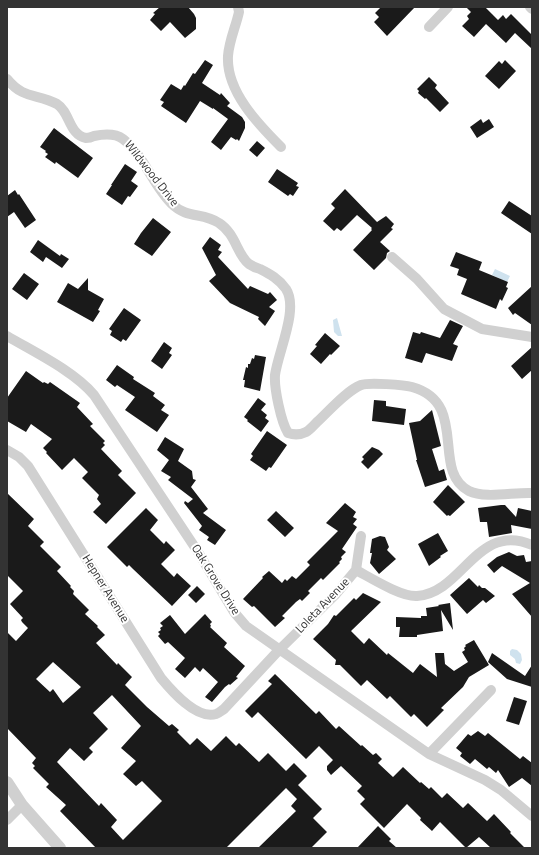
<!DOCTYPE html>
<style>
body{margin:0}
#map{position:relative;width:539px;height:855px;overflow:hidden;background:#fff;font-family:"Titillium Web",sans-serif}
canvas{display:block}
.frame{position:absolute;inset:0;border:8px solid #333;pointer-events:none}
</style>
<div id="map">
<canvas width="539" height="855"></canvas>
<div class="frame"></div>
</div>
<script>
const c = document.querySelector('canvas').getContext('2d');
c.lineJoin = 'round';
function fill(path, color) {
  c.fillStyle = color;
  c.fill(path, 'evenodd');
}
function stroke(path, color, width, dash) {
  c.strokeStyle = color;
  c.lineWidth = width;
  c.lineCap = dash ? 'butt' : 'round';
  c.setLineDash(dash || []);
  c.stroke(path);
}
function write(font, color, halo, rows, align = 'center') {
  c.font = font + ' "Titillium Web",sans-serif';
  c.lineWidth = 4;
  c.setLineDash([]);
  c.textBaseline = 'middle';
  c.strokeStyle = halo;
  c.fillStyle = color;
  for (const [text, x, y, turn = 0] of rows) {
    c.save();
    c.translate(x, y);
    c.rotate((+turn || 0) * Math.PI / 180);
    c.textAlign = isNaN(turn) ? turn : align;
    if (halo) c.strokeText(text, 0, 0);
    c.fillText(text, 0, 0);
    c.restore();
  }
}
const water = new Path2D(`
 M495,269L510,276L507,282L492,275Z
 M337,318L342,336H338L334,332L333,320Z
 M512,649L517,650L521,654L522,660L520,664L516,663L515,659L510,655V651Z`);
const building = new Path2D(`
 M160,7H188L194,14L196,18V29L185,38L170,22L161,31L150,20L155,14L153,13Z
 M381,7H415L387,36L374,22L379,17L375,13Z
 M466,7H485L498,20L503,15L506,19L511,14L532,35V49L515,33L506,43L486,24L474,37L462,26L469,19L467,16L471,12Z
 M205,60L213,65L202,83L220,95L221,93L230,103L227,106L242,117L245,122V128L239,141L237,139L236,140L231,137L221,150L211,142L228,119L213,108V109L200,101L186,123L161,106L164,102L160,100L171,84L181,90L184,85L185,86L193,73L195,74Z
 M505,60L516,71L499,89L485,76L499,61L502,64Z
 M429,77L437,85L435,88L449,103L440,112L426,98L425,99L418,93L419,91L417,89Z
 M481,119L483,123L489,119L494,127L477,138L470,127Z
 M54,128L93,158L78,178L56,162L55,164L45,157L48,154L45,152L46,151L40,147Z
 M257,141L265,148L257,157L249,150Z
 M125,164L137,172L131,181L138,186L130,197L128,196L122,205L106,194L112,185H111Z
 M277,169L298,183L296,186L299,187L293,196L290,194L288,196L268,182Z
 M345,189L377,222L386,216L394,224L391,228L393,229L380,242L390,251L387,253L386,258L374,270L353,250L372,230L371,229L372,228L357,215L341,231L337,228L334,231L323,221L335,208L331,204Z
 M15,190L18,195L19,194L36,220L25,228L14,212L7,217V196Z
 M509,201L532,216V234L501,213Z
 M153,218L171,232L152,256L134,244L141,233Z
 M210,237L221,245L218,250L222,252L218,257L248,289L250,286L268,294L270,292L277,300L269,307L275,311L265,326L258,319L259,317L230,303L209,281L216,275L202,248Z
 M38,240L60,256L61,254L69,259L62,268L46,257L43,262L30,252Z
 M456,252L482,262L479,270L508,282L506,287L508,288L502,301L500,299L496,309L461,294L467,279L457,275L459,269L450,266Z
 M24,273L39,284L27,300L12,289Z
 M88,278V290L104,299L98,310L100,311L93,322L57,302L68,283L78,289Z
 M532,286V325L515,313L513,315L508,308Z
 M124,308L141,320L126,341L123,339L121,342L110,335L112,331L109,329Z
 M450,320L463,326L453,344L458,346L452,361L426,353L422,363L405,358L413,332L420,334L421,332L440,338Z
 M325,333L340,346L331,355L330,354L321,364L310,354L317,346L315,345Z
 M164,342L172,348L169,353L172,355L162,369L151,361Z
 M532,347V370L522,379L511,366Z
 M255,355L266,357L260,391L244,387L245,380H243L246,367L248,368V364H250L252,358L254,359Z
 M117,365L134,377L133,379L155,393L153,396L165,405L161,410L169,415L157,432L125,410L135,397L117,385L115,387L106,380Z
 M26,371L43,383L44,382L48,384L50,382L80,403L77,407L93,424L90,426L105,441L103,443L105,445L101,449L122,471L118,475L136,493L106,524L93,512L101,504L97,499L99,495L82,478L88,472L74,458L62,470L46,453L47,452L43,448L52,439L31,424L26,432L7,421V398Z
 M258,398L266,404L261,410L267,415L265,418L269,421L261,432L247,421L248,420L244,417Z
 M374,400L386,401V406L406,409L404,425L372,421Z
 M432,410L441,446L432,449L439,471L444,469L447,480L425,487L416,460H417L409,423L420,421Z
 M267,431L287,445L271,468L269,467L266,471L250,460L253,456L251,454Z
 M165,437L184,449L178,461L192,471L193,479L196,480L191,487L208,509L203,513L226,530L215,545L207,540L209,537L199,530L202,526L184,503L185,501L188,503L193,499L168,480L171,477L161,471L169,460L157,450Z
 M372,447L379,450L383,454L368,469L361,462L364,459L362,457Z
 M448,485L465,502L450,516L448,515L447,516L433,502Z
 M7,493L34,519L28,526L44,542L40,546L61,567L57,571L71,586L70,587L74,591L73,594L89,610L85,614L98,626L97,627L105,635L96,643L117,665L118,663L132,677L125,685L147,707L169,726L172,724L179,730L177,732L190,745L197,738L211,751L226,736L236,746L239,743L259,762L268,753L286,771L294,763L307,776L298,785L322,809L313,818L327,832L311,848H258L296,811L291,806L297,799L286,788L226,848H96L60,811L66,805L46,787L49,784L33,768L35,766L32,763L36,758L7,728V632L16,641L28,628L22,622L21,620L23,618L10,604L23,591L7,575ZM53,662L81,687L63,703L53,689L50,692L36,679ZM112,695L141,726L121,748L136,761L123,774L136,786L142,781L162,801L123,840L111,827L117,820L101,803L99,806L57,762L70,748L84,761L93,752L89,748L108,729L93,713Z
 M345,503L356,512L353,517L357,519L353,524L357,527L342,549L346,552L341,557L342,559L339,562L340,563L323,580L321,578L308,591L310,593L302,601L300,599L296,602L282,616L285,618L275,627L254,606L252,607L243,599L263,578L262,577L269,571L282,583L285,579L287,581L292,576L296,579L310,565L307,562L338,531L326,523Z
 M501,505H505L516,517L518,508L532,511V529L511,525L512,533L489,537L487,522H480L478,508Z
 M146,508L158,520L150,530L164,544L166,541L175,550L161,564L174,577L177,573L191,586L172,606L133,569L129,565L127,567L107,547Z
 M276,511L294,528L285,537L267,520Z
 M438,533L448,551L440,556L441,557L429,566L418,544Z
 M380,536L385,537L389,547L387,550L396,559L379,574L370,563L372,553H370L372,539Z
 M509,552L517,556L524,555L526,562L532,561V617L512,594L530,583L502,566L494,573L487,565L497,557Z
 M469,578L478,587L479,585L482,588H485L495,596L486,603L483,600L467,614L450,595Z
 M197,586L205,594L196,603L188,595Z
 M363,593L381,602L351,631L364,644L369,638L387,655L388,653L413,673L420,664L437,677L435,653H444L445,664L454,671L468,662L462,652L465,650L464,648L466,646L465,645L474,640L489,665L469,677L463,687L441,708L444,710L427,727L414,714L411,717L390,696L387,699L367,680L361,686L340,665H335L336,660L313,639L328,624L334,615L336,616L354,598L356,600Z
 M450,603L453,630L441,610L443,631L417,635V637H399L400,627H396V617L421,618V616H427L426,608L439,606L438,605Z
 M205,614L212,622L210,624L211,626L210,627L227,643L224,647L245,666L236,677L238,678L230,685L229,684L225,687L212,702L205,697L218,682L203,668L200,672L195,667L185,678L175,669L185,658L168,642L165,644L158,636L160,634L158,632L161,630L160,628L163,626L160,623L170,615L185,634Z
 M492,653L525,676L532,665V687L507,679L488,662Z
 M275,674L316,714L319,711L336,729L339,726L361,746L362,745L373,755L376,753L382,759L378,763L393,777L403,767L420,783L421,782L429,789L431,787L442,798L447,793L463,808L468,803L487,821L494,814L511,832L510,833L525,848H491L479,837L466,848L440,822L432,831L420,820L421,818L407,804L384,828L360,804L365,799L357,791L362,786L341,766L331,775L327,770V766L333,760L319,746L306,759L258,712L252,718L245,711L272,684L268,681Z
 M514,697L527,701L519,725L506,721Z
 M478,731L485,736L488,733L520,759L523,756L532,763V786L522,778L509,787L498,770L496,773L489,767L487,769L475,759L470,764L460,756L462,753L456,748L468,734L471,736Z
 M378,826L391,839L389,841L397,848H357Z`);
const minor = new Path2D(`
 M238,7L239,12C236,26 229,41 228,56C226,91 258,124 281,147
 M530,7L532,9
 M429,27L448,7
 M7,79C24,100 37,93 57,104C70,112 69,135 86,138C88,138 92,137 94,136C104,134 115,133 123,139C144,155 153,186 172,204C187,219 203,212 219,223C236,234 237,255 249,264C252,266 256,268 260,269C270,274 279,279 286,289C299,309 278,352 275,375C274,388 281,422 288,433C294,435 300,435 306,432C310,430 314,425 317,422C329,411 346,391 361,385C369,382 404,385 412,387C470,403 430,471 469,491C485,499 514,492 532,493
 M392,257L417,279L444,309L482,329L532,337
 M7,336C34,352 74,371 94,395L198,552L234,612L246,626L429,754L485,780L501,790L532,816
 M7,450L19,457L28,466L161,678C171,690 196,720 216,714C219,713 221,711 224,709L279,650L335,595L356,570C371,578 401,597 417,596C463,593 477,521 532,545
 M356,570L361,536
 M429,754L491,690
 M7,820L22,805`);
const tertiary = new Path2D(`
 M7,782L22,805L60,848`);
const streetNames = [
 ["Wildwood Drive",151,174,52],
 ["Oak Grove Drive",215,580,58],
 ["Hepner Avenue",105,589,58],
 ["Loleta Avenue",323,606,-46]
];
fill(water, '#cfe2ee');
fill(building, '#1a1a1a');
stroke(minor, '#d0d0d0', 10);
stroke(tertiary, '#d0d0d0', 12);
write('12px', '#333', '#fff', streetNames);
</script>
